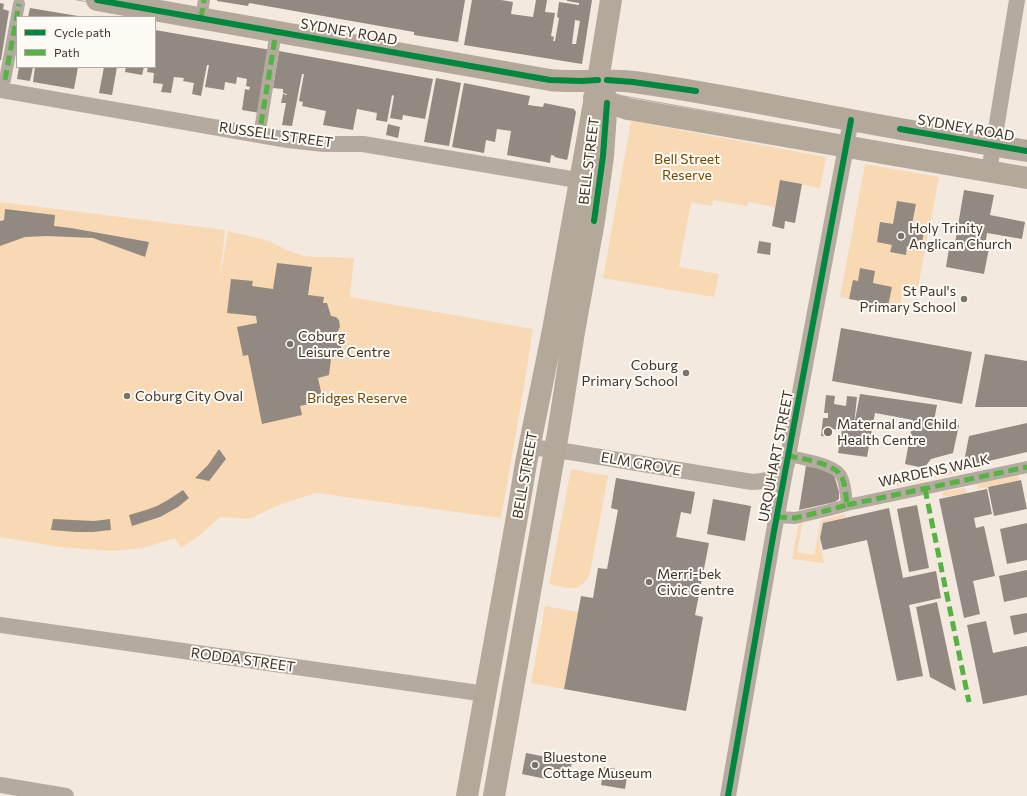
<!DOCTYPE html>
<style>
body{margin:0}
#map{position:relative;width:1027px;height:796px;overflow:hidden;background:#f3e9de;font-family:Commissioner,sans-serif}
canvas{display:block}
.legend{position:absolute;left:16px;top:16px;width:140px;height:52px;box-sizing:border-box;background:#fefaf4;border:1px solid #b0aaa3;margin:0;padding:5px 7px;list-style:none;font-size:12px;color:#3c3329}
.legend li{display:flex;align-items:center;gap:8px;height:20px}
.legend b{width:20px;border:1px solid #b0aaa3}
</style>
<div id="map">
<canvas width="1027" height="796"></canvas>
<ul class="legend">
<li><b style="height:5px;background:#00873e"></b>Cycle path</li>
<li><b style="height:5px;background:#57b246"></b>Path</li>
</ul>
</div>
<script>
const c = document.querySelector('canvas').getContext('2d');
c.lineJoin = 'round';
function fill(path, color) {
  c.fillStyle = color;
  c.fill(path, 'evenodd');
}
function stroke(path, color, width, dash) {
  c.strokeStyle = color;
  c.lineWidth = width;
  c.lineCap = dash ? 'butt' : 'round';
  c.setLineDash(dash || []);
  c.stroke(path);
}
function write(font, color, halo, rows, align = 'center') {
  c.font = font + ' Commissioner,sans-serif';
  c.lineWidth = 4;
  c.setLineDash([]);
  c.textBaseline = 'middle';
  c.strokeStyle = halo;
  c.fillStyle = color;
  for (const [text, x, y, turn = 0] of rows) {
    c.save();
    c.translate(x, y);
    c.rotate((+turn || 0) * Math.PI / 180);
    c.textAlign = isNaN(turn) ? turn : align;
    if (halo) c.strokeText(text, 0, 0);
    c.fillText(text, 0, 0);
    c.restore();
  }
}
const green = new Path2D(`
 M631,121L826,157L820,188L780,180L775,207L748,202L747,206L713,200L712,206L691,202L679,267L719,274L714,297L603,278Z
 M865,164L939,177L918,287L904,284L900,307L840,297Z
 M0,202L225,230L220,279L228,231L269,241L287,250L303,256L314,257H334L354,258L350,297L533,329L523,392L501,518L316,493L281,504L249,519L220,517L200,535L181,548L175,538L143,548L111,551L60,547L0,537Z
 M957,468L958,473L935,478L934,473Z
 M571,469L608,476L590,573C580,595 569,588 549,584Z
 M927,475L928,480L896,486L892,482Z
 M1018,475L1019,480L978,489L977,484Z
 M965,488L966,493L943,497L942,492Z
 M845,514L846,517L823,523L819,539L824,563L792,559L799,522L803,521L797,552L814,555L821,520Z
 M545,606L578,612L564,689L531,683Z`);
const building = new Path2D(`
 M217,0H465L458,42L414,35V32L249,3L248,6L217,1Z
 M472,0H501L513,2L511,14L533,17L536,0H547L545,12L555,13L551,36L554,37L553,41H555L559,18L557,17L559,2L579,5V3L567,1V0H592L582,64L464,45ZM575,20L580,21L576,44H572Z
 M0,3L4,4L3,9L9,11L1,60H0Z
 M30,8L78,16V17H28Z
 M155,30L271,50L260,113L242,110L245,89L249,90L250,87L246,86L247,79L237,77L236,84L225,82L224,90L205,87L209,65H207L201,96L192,94L194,83L183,81L184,78L174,77L171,93L161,92L163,84L153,83L154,73L147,72L148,67H155Z
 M279,51L433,79L425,119L403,115L402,120L390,118L394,96L392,95L387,122L376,120L377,113L357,109L353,130L323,125L326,111L302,106L303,102L299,101L304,74H302L292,126L282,125L286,103H281L283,94L287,95V94L283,93V89L273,88Z
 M19,67H33L30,81L17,79Z
 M35,67H78L74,89L33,82Z
 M104,67H117L112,95L99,93Z
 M126,67H144L142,75L125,72Z
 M436,78L461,83L449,146L424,142Z
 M464,83L530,96L528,105L543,107L544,103L574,109L576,112L568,157L567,160L554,157L555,156L551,155L550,163L507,155L511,131L497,129L495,142L486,140L484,153L452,147Z
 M388,124L400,127L398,138L386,135Z
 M780,180L802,184L795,223L785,221L784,229L772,226Z
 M964,190L994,195L990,215L1025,222L1022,239L987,233L985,247L989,248L984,274L946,267L950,242L955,243Z
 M897,201L916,204L911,229L924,231L921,249L907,246L906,255L890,252L892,245L877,242L880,222L893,224Z
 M5,209L55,215L54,226L71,228L149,242L145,257L93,238L47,236L25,237L0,246V221L4,220Z
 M759,241L771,243L770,255L757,253Z
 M277,263L312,267L308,295L324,297L323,303H327L331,316L336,317L339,320L340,327L338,331L334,334V341L337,342L341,346V350L340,354L338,356L331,359L329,375L318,378L323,401L300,406L302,415L262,424L248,355L243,356L237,327L257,323L256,316L227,313L231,279L253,281L252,286L273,289Z
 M860,268L875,271L873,283L892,287L888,306L849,299L853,280L858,281Z
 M841,328L972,352L962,404L832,381Z
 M985,354L1027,361V407H975Z
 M860,394L937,405L934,421L959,425L953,453L931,459L924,468L905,464L913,420L875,413L867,457L838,453L842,430L832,429L831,437L821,436L823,418H828V413H824L826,395L835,396L834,404L846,406L847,396L857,397L854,425Z
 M1027,423V452L963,467L969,436Z
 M219,449L226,459L209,481L195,478L208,465Z
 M806,466L833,471L839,492V499L835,502L799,510Z
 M616,478L695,492L691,514L681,512L676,537L709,543L695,615L703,617L686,711L564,689L581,596L593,598L598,568L607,569L618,510L611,508Z
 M1021,480L1027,509L994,516L988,487Z
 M987,489L992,514L974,518L976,528L984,526L995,576L973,581L980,614L964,618L939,499Z
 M183,490L189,498L178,507L160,517L132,526L129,515L146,510L157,506L168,500Z
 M713,499L751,506L745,541L707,534Z
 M917,505L929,568L909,572L897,509Z
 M889,508L903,578L936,571L941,598L909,605L923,676L897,681L867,540L823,550L820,538L823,523Z
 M53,519L94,521L110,519L111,530L93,532H76L51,530Z
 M1027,523V560L1007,564L1000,529Z
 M1027,570V597L1004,602L999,576Z
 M937,602L956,691L930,677L916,607Z
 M1027,613V632L1014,635L1010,616Z
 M986,621L993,653L1027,646V695L983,704L967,625Z
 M526,753L572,762L571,768L564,767L563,772L548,769L546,779L522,774Z
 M604,767L628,771L625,789L601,785Z`);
const pedestrian = new Path2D(`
 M201,18L204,0
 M5,80L19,4
 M261,124L276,32
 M847,505L1027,467
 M777,517L795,518L829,510L847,505C846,496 845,480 840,474C831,463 803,459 789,456`);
const minor = new Path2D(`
 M0,90L288,140L324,144H363L589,182
 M989,172L1017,0
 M530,447L570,452L752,482C770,481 775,479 787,464
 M0,625L486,694
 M0,785L66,796
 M728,796L774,531L851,120`);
const trunk = new Path2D(`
 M97,0L550,80C578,83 606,78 634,82C707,92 779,107 851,120C910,131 969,141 1027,151
 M594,98L628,109L1027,178
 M467,796L517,517L526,463L553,330L580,181L598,80L611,0
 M494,796L558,433L574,332L594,221L603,156L607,99`);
const tram = new Path2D(`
 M77,0L564,85L623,96L1027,168
 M115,0L850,129L1027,161`);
const quiet = new Path2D(`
 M201,18L204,0
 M5,80L19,4
 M261,124L276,32
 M925,489L969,702
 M847,505L1027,467
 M777,517L795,518L829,510L847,505C846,496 845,480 840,474C831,463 803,459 789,456`);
const cycleway = new Path2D(`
 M97,0L550,80L582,81L598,80
 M607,80L633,82L696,91
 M900,129L1027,151
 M594,221L603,156L607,103
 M728,796L774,531L851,120`);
const markers = [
 [901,236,4,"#7c7368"],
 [964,299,4,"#7c7368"],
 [290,344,4,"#7c7368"],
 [686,373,4,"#7c7368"],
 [127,396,4,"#7c7368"],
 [828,432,5,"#7c7368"],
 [649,582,4,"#7c7368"],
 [535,765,4,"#7c7368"]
];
const streetNames = [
 ["SYDNEY ROAD",349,32,10],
 ["SYDNEY ROAD",966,128,10],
 ["RUSSELL STREET",276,135,8],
 ["BELL STREET",589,161,-83],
 ["URQUHART STREET",776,456,-79],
 ["ELM GROVE",641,464,10],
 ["WARDENS WALK",934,471,-12],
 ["BELL STREET",525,475,-80],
 ["RODDA STREET",243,660,8]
];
const parkNames = [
 ["Bell Street",687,159],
 ["Reserve",687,175],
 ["Bridges Reserve",357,398]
];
const poiNames = [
 ["Holy Trinity",909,228],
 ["Anglican Church",909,244],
 ["St Paul's",956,291,"right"],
 ["Primary School",956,307,"right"],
 ["Coburg",298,336],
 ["Leisure Centre",298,352],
 ["Coburg",678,365,"right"],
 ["Primary School",678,381,"right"],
 ["Coburg City Oval",135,396],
 ["Maternal and Child",837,424],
 ["Health Centre",837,440],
 ["Merri-bek",657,574],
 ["Civic Centre",657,590],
 ["Bluestone",543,757],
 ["Cottage Museum",543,773]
];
fill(green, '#f8d9b4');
fill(building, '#928a80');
stroke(pedestrian, '#b4aa9f', 12);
stroke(minor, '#b4aa9f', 16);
stroke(trunk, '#b4a89b', 22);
stroke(tram, '#b2a9a0', 1);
stroke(quiet, '#57b246', 5, [10, 5]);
stroke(cycleway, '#00873e', 6);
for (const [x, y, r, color] of markers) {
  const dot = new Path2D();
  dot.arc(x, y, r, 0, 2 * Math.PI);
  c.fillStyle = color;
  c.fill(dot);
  stroke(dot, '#fefaf4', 1.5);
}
write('14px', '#3c3329', '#fefaf4', streetNames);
write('14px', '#724904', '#fefaf4', parkNames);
write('14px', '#3c3329', '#fefaf4', poiNames, 'left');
</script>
